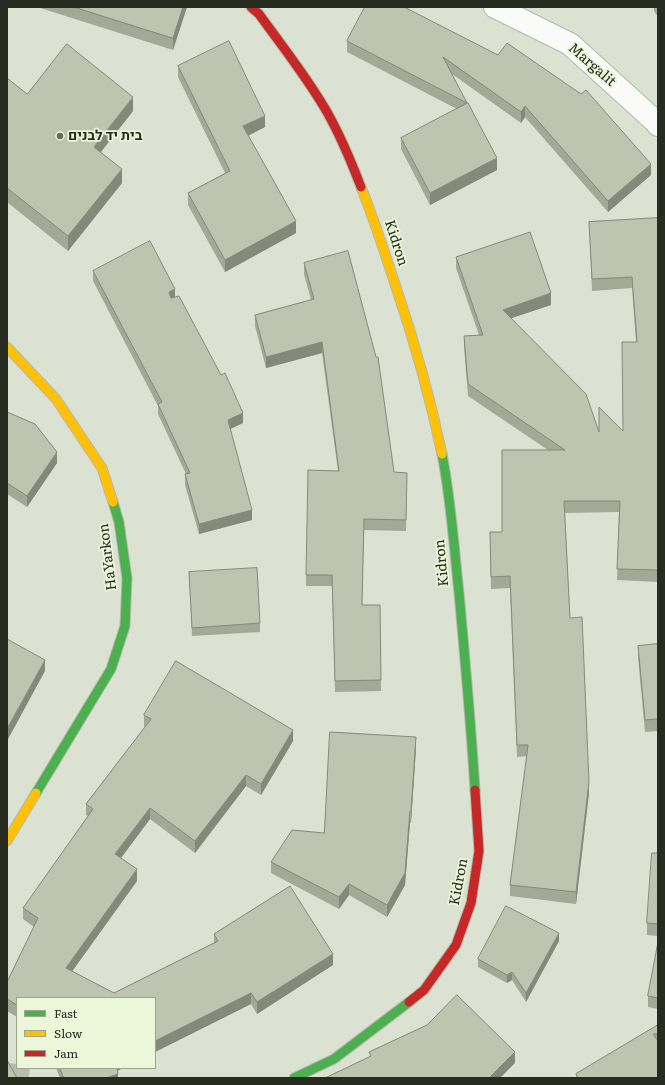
<!DOCTYPE html>
<meta charset="utf-8">
<style>
body{margin:0}
#map{position:relative;width:665px;height:1085px;overflow:hidden;background:#dce2d2;font-family:Literata,serif}
canvas{display:block}
.frame{position:absolute;inset:0;border:8px solid #272b20;pointer-events:none}
.legend{position:absolute;left:16px;top:997px;width:140px;height:72px;box-sizing:border-box;background:#ecf6d9;border:1px solid #9da58f;margin:0;padding:5px 7px;list-style:none;font-size:12px;color:#272b20}
.legend li{display:flex;align-items:center;gap:8px;height:20px}
.legend b{width:20px;border:1px solid #9da58f}
</style>
<div id="map">
<canvas width="665" height="1085"></canvas>
<div class="frame"></div>
<ul class="legend">
<li><b style="height:5px;background:#4caf50"></b>Fast</li>
<li><b style="height:5px;background:#ffc107"></b>Slow</li>
<li><b style="height:5px;background:#c62828"></b>Jam</li>
</ul>
</div>
<script>
const c = document.querySelector('canvas').getContext('2d');
c.lineJoin = 'round';
function stroke(path, color, width, dash) {
  c.strokeStyle = color;
  c.lineWidth = width;
  c.lineCap = dash ? 'butt' : 'round';
  c.setLineDash(dash || []);
  c.stroke(path);
}
function fill(path, color) {
  c.fillStyle = color;
  c.fill(path, 'evenodd');
}
function write(font, color, halo, rows, align = 'center') {
  c.font = font + ' Literata,Heebo,serif';
  c.lineWidth = 3.5;
  c.setLineDash([]);
  c.textBaseline = 'middle';
  c.strokeStyle = halo;
  c.fillStyle = color;
  for (const [text, x, y, turn = 0] of rows) {
    c.save();
    c.translate(x, y);
    c.rotate((+turn || 0) * Math.PI / 180);
    c.textAlign = isNaN(turn) ? turn : align;
    if (halo) c.strokeText(text, 0, 0);
    c.fillText(text, 0, 0);
    c.restore();
  }
}
const highwayTunnel = new Path2D(`
 M7,1074L38,1078`);
const street = new Path2D(`
 M495,7L570,44L656,122L658,125`);
const fast = new Path2D(`
 M442,454C451,500 454,547 459,593C465,659 471,724 475,790
 M36,793L111,669L125,626L127,578L119,522L113,502
 M294,1078L334,1059L409,1002`);
const slow = new Path2D(`
 M361,187C374,219 384,251 395,284C414,340 430,397 442,454
 M7,347L56,399L102,468L113,502
 M7,841L36,793`);
const jam = new Path2D(`
 M251,7L259,14C282,46 307,77 327,112C340,135 351,161 361,187
 M409,1002L424,990L456,945L471,903L479,851L475,790`);
const wall = new Path2D(`
 M37,7H187L173,50Z
 M365,7L651,175L608,212L525,117L521,123L452,74L467,103L497,170L430,205L401,149V138L457,109L347,52V41Z
 M654,7H658V17L654,11Z
 M178,66L265,127L248,136L296,233L225,272L188,205V193L225,173L178,77Z
 M7,78L27,94L133,111L100,152L122,183L68,251L7,202Z
 M658,218V582L617,580L619,512L565,513L570,618L589,793L576,904L510,896V885L527,756L517,757L510,588L491,589L490,532H502L548,450L468,396L464,347V336L479,335L456,268V257L551,305L511,318L599,431H623L636,342L632,288L592,291L589,222Z
 M304,263L394,472L407,473L406,531L364,530L362,605H380L381,691L335,692L332,586H306V575L338,471L322,353L266,368L255,326V315L311,300L304,274Z
 M93,271L175,297L243,423L230,429L252,520L199,534L185,485V474H186L158,414V406L93,281Z
 M7,412L57,463L27,507L7,494Z
 M189,572L260,623V632L192,636Z
 M658,644V731L645,732L638,657V646Z
 M144,715L293,741L261,795L246,786L195,853L150,819L121,858L137,881L72,971L114,993L214,943V934L333,965L257,1014L251,1004L155,1052V998H17V1017L7,1011V982L34,927L23,919V908L88,816L86,815V804L145,727L144,726Z
 M416,748L411,823H410L405,885L387,917L349,895L339,909L271,873V862L324,833Z
 M658,853V936L647,935V923Z
 M559,941L526,1002L512,980L507,983L478,967V959Z
 M658,942V1009L648,1007V996Z
 M658,1025V1078H576V1074Z
 M56,1068H123L117,1071L118,1078H60Z`);
const shadedWall = new Path2D(`
 M183,7H187L173,50V38Z
 M133,97V111L94,161V147Z
 M525,106V117L521,123V112Z
 M265,116V127L243,138V126Z
 M497,158V170L430,205V193Z
 M651,164V175L608,212V201Z
 M122,169V183L68,251V236Z
 M296,221V233L225,272V260Z
 M175,289V299L169,303V292Z
 M551,293V305L503,321V310Z
 M322,342V353L266,368V357Z
 M243,413V423L228,430V420Z
 M57,452V463L27,507V496Z
 M252,510V520L199,534V524Z
 M45,660V671L7,741V729Z
 M293,730V741L261,795V784Z
 M416,737V748L411,823V811Z
 M246,775V786L195,853V841Z
 M589,782V793L576,904V892Z
 M150,808V819L115,866V854Z
 M410,811V823L405,885L387,917V905Z
 M137,869V881L66,980V968Z
 M349,884V895L339,909V897Z
 M559,933V941L526,1002V993Z
 M333,954V965L257,1014V1002Z
 M512,972V980L507,983V975Z
 M251,993V1004L155,1052V1041Z
 M515,1052V1063L500,1078H489Z
 M115,1068H123L115,1072Z
 M118,1074V1078H106Z`);
const building = new Path2D(`
 M74,7H183L173,38Z
 M365,7H404L498,55L507,43L581,94L586,90L651,164L608,201L525,106L521,112L443,57L467,103L347,41Z
 M229,41L265,116L243,126L296,221L225,260L188,193L230,171L178,66Z
 M67,44L133,97L94,147L122,169L68,236L7,188V78L27,94Z
 M468,103L497,158L430,193L401,138Z
 M658,218V570L617,569L620,501H564L570,618L582,617L589,782L576,892L510,885L528,745H517L510,576L491,577L490,532H502V450H565L468,384L464,336L483,335L456,257L530,232L551,293L503,310L586,394L599,432V407L623,431L622,342H637L632,277L592,279L589,222Z
 M150,241L175,289L169,292L171,298L179,296L221,375L225,373L243,413L228,420L252,510L199,524L185,474L190,473L158,404L162,402L93,271Z
 M348,251L376,357H378L394,472L407,473L406,520L364,519L362,605H380L381,680L335,681L332,575H306L308,470L339,471L322,342L266,357L255,315L314,299L304,263Z
 M7,412L35,424L57,452L27,496L7,483Z
 M257,568L260,623L192,628L189,572Z
 M7,639L45,660L7,729Z
 M658,644V719L645,720L638,646Z
 M176,661L293,730L261,784L246,775L195,841L150,808L115,854L137,869L66,968L114,993L218,941L214,934L290,886L333,954L257,1002L251,993L155,1041V998H17V1005L7,999V982L38,918L23,908L93,809L86,804L151,719L144,715Z
 M330,732L416,737L411,811H410L405,873L387,905L349,884L339,897L271,862L292,830L324,833Z
 M652,853H658V924L647,923Z
 M506,906L559,933L526,993L512,972L507,975L478,959Z
 M658,942V998L648,996Z
 M457,995L515,1052L489,1078H325L371,1056L369,1052L427,1025Z
 M658,1025V1034H653L658,1041V1078H578L576,1074Z
 M7,1060L17,1078H7Z
 M60,1068H117L118,1074L106,1078H64Z`);
const markers = [
 [60,136,4,"#666b5e"]
];
const streetNames = [
 ["Margalit",592,65,41],
 ["Kidron",396,243,72],
 ["HaYarkon",108,557,-97],
 ["Kidron",442,563,-95],
 ["Kidron",459,882,-79]
];
const poiNames = [
 ["בית יד לבנים",68,136]
];
stroke(highwayTunnel, '#b8bdae', 22, [22, 11]);
stroke(street, '#b3b8ab', 24);
stroke(fast, '#b3b8ab', 11);
stroke(slow, '#b3b8ab', 11);
stroke(jam, '#b3b8ab', 11);
stroke(street, '#fafbf8', 22);
stroke(fast, '#4caf50', 9);
stroke(slow, '#ffc107', 9);
stroke(jam, '#c62828', 9);
fill(wall, '#a3a996');
fill(shadedWall, '#84897a');
fill(building, '#bdc4af');
stroke(building, '#84897a', 1);
for (const [x, y, r, color] of markers) {
  const dot = new Path2D();
  dot.arc(x, y, r, 0, 2 * Math.PI);
  c.fillStyle = color;
  c.fill(dot);
  stroke(dot, '#ecf6d9', 1.5);
}
write('14px', '#272b20', '#ecf6d9', streetNames);
write('bold 14px', '#272b20', '#ecf6d9', poiNames, 'left');
</script>
